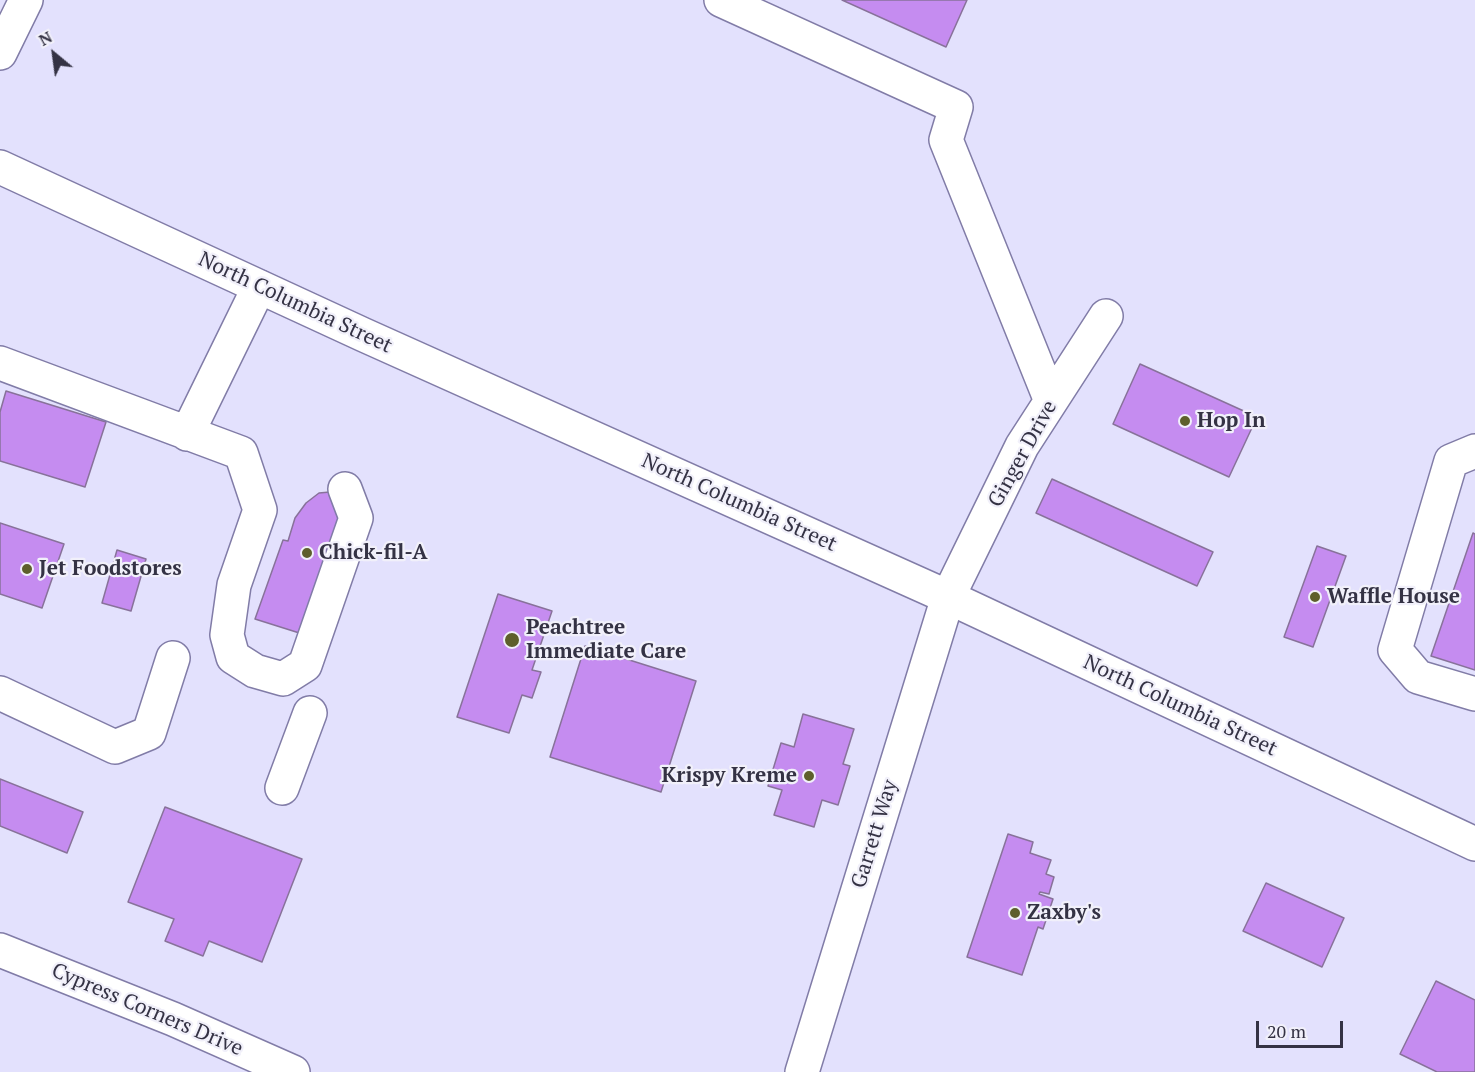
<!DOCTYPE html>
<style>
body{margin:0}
#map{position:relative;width:1475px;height:1072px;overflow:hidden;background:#e3e1fd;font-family:"PT Serif",serif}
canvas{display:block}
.north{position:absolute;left:24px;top:24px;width:60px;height:60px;-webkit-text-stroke:4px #f1f0fa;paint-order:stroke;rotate:331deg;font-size:16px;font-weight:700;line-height:24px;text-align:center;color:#343244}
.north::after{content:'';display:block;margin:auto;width:21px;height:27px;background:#343244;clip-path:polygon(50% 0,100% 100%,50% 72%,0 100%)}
.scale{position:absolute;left:1256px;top:1021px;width:87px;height:27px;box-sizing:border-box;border:3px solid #343244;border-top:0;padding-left:8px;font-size:18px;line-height:21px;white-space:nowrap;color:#343244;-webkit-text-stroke:4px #f1f0fa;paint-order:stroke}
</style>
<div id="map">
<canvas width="1475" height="1072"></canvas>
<div class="north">N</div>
<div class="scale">20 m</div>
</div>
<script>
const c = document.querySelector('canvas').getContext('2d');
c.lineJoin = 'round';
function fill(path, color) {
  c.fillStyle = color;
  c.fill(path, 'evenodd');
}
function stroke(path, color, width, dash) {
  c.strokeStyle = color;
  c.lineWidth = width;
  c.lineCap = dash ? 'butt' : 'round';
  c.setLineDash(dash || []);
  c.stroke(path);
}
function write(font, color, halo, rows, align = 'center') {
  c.font = font + ' "PT Serif",serif';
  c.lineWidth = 4.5;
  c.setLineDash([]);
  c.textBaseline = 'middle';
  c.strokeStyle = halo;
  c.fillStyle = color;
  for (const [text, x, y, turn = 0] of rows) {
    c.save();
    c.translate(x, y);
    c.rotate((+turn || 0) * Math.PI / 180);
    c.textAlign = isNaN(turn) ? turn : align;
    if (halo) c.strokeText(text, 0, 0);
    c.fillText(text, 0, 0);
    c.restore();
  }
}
const building = new Path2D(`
 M842,0H967L946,47Z
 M1140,364L1257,417L1229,477L1113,424Z
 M6,391L106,422L85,487L0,461V412Z
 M1052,479L1213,552L1197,586L1036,513Z
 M330,492L344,533L312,637L255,619L283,540L288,541L295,518L306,503L319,493Z
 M0,523L64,544L42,608L0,594Z
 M1473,533L1475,534V670L1431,656Z
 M1317,546L1346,556L1313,647L1284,637Z
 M117,550L146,559L131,611L102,603Z
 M498,594L552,611L532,670L541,672L532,698L522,695L509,733L457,717Z
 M585,646L696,681L661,792L550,757Z
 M803,714L854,729L843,764L850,766L838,805L822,800L814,827L774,815L782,790L768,786L781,743L794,747Z
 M0,779L83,812L67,853L0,826Z
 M165,807L302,859L262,962L209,941L203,956L165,941L174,919L128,902Z
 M1008,834L1033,842L1030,853L1051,860L1046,874L1054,877L1049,894L1040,892L1039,894L1053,899L1043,929L1038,927L1022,975L967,957Z
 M1266,883L1344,918L1322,967L1243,931Z
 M1436,981L1475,1000V1072H1437L1400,1054Z`);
const minor = new Path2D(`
 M721,0L956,107L946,140L1051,401
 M0,53L26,0
 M0,363L241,453L260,510L234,585L227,635L233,657L255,671L283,679L305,665L356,518L345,489
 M187,434L259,287
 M1475,451L1451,461L1395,650L1418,677L1475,694
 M0,693L115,747L149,733L173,658
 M282,788L310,713
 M0,950L173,1019L293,1072
 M802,1072L948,597L1022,446L1106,316`);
const major = new Path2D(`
 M0,167L364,335L948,597L1475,844`);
const markers = [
 [1185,421,6,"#5e5f2c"],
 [307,553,6,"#5e5f2c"],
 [27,569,6,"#5e5f2c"],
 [1315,597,6,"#5e5f2c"],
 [512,640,8,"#5e5f2c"],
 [809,776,6,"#5e5f2c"],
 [1015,913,6,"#5e5f2c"]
];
const streetNames = [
 ["North Columbia Street",295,303,25],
 ["Ginger Drive",1023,454,-61],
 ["North Columbia Street",739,503,24],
 ["North Columbia Street",1180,706,25],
 ["Garrett Way",875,834,-73],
 ["Cypress Corners Drive",147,1010,23]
];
const poiNames = [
 ["Hop In",1197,421],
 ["Chick-fil-A",319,553],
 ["Jet Foodstores",39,569],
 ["Waffle House",1327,597],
 ["Peachtree",526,628],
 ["Immediate Care",526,652],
 ["Krispy Kreme",797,776,"right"],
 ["Zaxby's",1027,913]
];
fill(building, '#c58cf0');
stroke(building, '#88729a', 1.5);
stroke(minor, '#817ca7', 36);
stroke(major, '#817ca7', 36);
stroke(minor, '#fff', 33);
stroke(major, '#fff', 33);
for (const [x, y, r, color] of markers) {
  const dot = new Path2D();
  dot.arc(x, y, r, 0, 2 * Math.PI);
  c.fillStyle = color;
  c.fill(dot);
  stroke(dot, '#f1f0fa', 2);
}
write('21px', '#343244', '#f1f0fa', streetNames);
write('bold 21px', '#343244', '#f1f0fa', poiNames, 'left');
</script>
